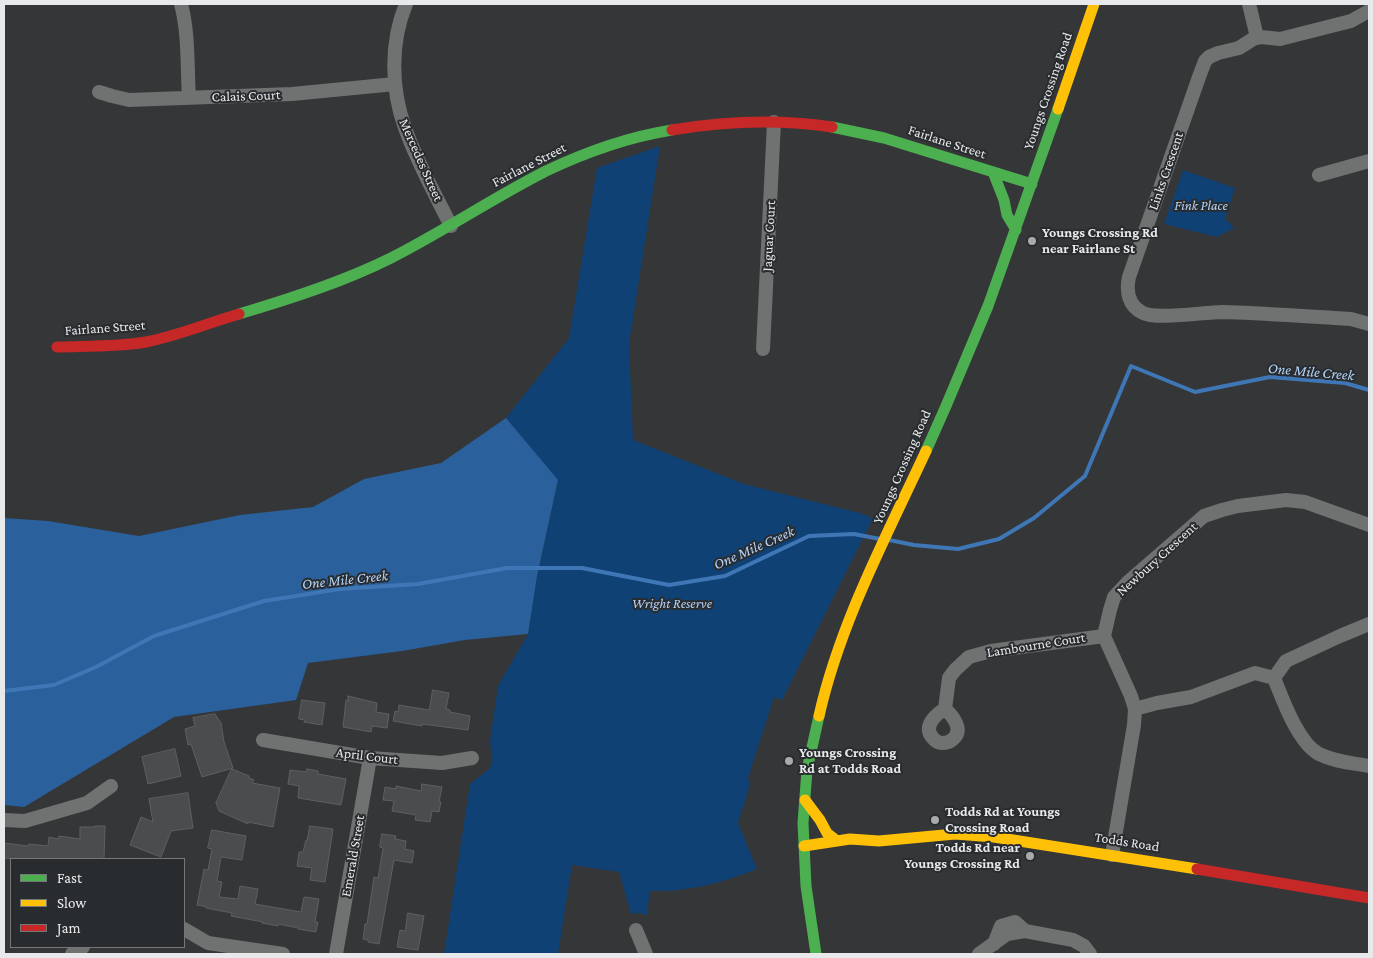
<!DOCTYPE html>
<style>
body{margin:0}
#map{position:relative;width:1373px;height:958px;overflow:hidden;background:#343638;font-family:"Crimson Pro",serif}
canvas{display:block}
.frame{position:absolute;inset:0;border:5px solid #e7e9eb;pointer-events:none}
.legend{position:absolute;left:10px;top:858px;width:175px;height:90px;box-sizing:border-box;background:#292c2f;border:1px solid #75787a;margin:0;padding:6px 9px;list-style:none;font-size:15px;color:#e7e9eb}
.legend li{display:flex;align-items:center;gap:10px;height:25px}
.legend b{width:25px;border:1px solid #75787a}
</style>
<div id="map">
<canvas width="1373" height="958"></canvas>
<div class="frame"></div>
<ul class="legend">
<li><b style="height:6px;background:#4caf50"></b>Fast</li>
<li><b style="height:6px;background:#ffc107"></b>Slow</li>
<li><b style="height:6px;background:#c62828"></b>Jam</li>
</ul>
</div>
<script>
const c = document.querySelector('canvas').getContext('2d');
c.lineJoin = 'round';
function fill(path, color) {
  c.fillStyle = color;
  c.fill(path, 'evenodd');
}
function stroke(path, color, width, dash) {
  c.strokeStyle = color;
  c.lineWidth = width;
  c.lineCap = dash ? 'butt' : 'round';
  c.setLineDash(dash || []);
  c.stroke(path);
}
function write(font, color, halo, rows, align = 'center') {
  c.font = font + ' "Crimson Pro",serif';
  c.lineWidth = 4;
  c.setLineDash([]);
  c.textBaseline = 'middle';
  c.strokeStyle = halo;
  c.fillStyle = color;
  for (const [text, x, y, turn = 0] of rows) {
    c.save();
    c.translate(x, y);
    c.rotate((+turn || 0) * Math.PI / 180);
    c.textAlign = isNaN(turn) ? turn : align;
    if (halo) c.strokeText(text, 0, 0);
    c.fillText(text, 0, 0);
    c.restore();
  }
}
const green = new Path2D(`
 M660,146L629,344L633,440L744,484L860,513L873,518L782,700L774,697L748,778L750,784L738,823L757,869C734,878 710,886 685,889C674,891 661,891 650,891L647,915L639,913L631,914L619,872L572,865L558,954H444L470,784L489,769L492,762L490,741L498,686L528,634L537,576L558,481L506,418L569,338L597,168Z
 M1183,170L1235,188L1225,219L1230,223L1234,228L1217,237L1164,224Z`);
const forest = new Path2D(`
 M506,418L558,480L537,576L528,634L465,640L402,651L308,663L296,700L174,717L24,807L4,805V518L48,521L139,536L240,515L313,507L364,479L441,463Z`);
const stream = new Path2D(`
 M889,540L914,545L958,549L999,539L1034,518L1085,476L1131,366L1195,392L1270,377L1345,383L1369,390
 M4,691L54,685L96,667L154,636L264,601L340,589L418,584L507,568H582L669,585L725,576L809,536L854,534L880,539`);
const building = new Path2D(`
 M433,690L449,693L446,709L450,710V712L470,716L468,730L422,724V726L393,721L395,711L398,712L399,705L429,710Z
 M348,696L377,703L376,712L389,714L387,728L372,726L371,732L343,727L346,700L348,701Z
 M302,700L325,703L322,725L304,722L305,720L299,719Z
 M215,714L221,723L224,742L233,768L202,777L191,744L188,745L185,729L195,726L193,718Z
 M175,749L181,776L148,784L142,757Z
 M232,769L249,776V778L254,780L252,783L280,788L273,827L248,822V824L219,811L216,803Z
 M307,769L318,771V774L346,779L341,805L298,798L299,786L288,784L290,770L306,772Z
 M422,784L442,787L439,802H441L439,812L432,811L430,822L415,820L416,815L392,811L394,801L383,800L385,787L396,789V786L421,791Z
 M188,793L193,828L171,831L161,857L130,845L141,817L153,822L149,799Z
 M95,826H105L104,859H14L4,858V843L28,846L29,844L48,846L49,837L59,839V836L80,839V827H95Z
 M310,826L333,829L325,882L310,880L312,868L297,866L299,852H303L306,840H307Z
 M212,830L246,836L242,860L221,857L217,881L222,882L219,897L238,899L240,886L258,889L255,904L301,912L304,897L319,899L315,922H318L316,932L298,929V928L278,924V926L262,923L263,922L231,916L232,913L206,908L207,907L197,905L204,869L208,870L212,849L208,848Z
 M382,834L396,836L395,839L406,841L405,849L414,851L412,863L394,860L379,944L368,942V940L363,939L365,924H367L374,877L378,878L383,848L380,847Z
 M408,913L424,916L418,950L397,947L400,930L405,931Z`);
const street = new Path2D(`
 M181,4C189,34 187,67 189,98
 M406,4C390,43 391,89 405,128C417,162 435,194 451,226
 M1249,4L1257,37
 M1369,11L1351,21L1280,39L1261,37L1253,39L1239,48L1218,53L1209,57L1205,61L1199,77L1129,277C1126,291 1128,306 1143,313C1157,320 1204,312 1223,312C1260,313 1298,316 1335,318L1351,319L1369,324
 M99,92L112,96L129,100L292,94L395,84
 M1319,175L1369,161
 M763,349L774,122
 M1274,678C1283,700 1298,743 1319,754C1335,762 1353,763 1369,766
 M945,709C953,716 964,730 953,739C950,742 946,743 942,743C938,743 935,741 932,737C923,726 936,714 945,709L949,678L955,670L969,657L991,651L1104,636
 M1135,709L1157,703L1191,697L1255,673L1274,678L1286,661L1340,636L1369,624
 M263,740L370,758L442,763L472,758
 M4,820L25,821L87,803L111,786
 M1112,855L1134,725L1135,709L1131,696L1104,636L1110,610L1114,597L1128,582L1204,516L1222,510L1238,506L1286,500L1305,502L1369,525
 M184,929L208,943L283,954
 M636,930L646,954
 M994,944L1001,926L1015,922L1025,931
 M72,954L83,947
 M336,954L370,758
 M979,954L1007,934L1025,931L1073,940L1084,946L1090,954`);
const fast = new Path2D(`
 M832,127L884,138L1032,184
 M993,172L1004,200L1007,215L1016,230
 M239,314C290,299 343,282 391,258C444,231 493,198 546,171C586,152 628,137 672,130
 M926,451L946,406L988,306L1058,109
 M816,954L806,886L803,823L807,770L819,716`);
const slow = new Path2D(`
 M1058,109L1094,4
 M819,716C840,623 886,537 926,451
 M805,800L820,820L827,833L837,841
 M804,846L850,839L879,841L955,834L994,837L1197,869`);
const jam = new Path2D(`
 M672,130C725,121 779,119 832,127
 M57,347C86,346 117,347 146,342C177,336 208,323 239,314
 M1197,869L1369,898`);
const markers = [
 [1032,241,5,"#a8aaac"],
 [789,761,5,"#a8aaac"],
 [935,820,5,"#a8aaac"],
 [1030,856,5,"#a8aaac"]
];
const streetNames = [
 ["Youngs Crossing Road",1048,91,-71],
 ["Calais Court",246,96,-2],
 ["Fairlane Street",947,142,18],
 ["Mercedes Street",421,160,66],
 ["Fairlane Street",529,165,-27],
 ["Links Crescent",1166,171,-71],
 ["Jaguar Court",769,236,-87],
 ["Fairlane Street",105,328,-4],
 ["Youngs Crossing Road",902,467,-66],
 ["Newbury Crescent",1157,559,-42],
 ["Lambourne Court",1036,645,-9],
 ["April Court",367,756,7],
 ["Todds Road",1127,842,9],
 ["Emerald Street",353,856,-80]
];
const parkNames = [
 ["Fink Place",1201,206],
 ["Wright Reserve",672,604]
];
const poiNames = [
 ["Youngs Crossing Rd",1042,233],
 ["near Fairlane St",1042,249],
 ["Youngs Crossing",799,753],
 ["Rd at Todds Road",799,769],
 ["Todds Rd at Youngs",945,812],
 ["Crossing Road",945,828],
 ["Todds Rd near",1020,848,"right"],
 ["Youngs Crossing Rd",1020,864,"right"]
];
const waterNames = [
 ["One Mile Creek",1311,372,5],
 ["One Mile Creek",754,548,-24],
 ["One Mile Creek",345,580,-6]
];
fill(green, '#104174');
fill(forest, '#2a609b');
stroke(stream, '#3f77b6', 4);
fill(building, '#4a4c4e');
stroke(building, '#5d5f60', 1);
stroke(street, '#707171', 14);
stroke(fast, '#4caf50', 11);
stroke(slow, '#ffc107', 11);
stroke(jam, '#c62828', 11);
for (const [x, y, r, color] of markers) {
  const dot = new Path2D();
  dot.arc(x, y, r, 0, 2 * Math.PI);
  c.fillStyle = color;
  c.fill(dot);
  stroke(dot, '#292c2f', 2);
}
write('14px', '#e7e9eb', '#292c2f', streetNames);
write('italic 14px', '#b3d1f7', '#292c2f', parkNames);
write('bold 14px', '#e7e9eb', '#292c2f', poiNames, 'left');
write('italic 15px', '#b3d2f7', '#292c2f', waterNames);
</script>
